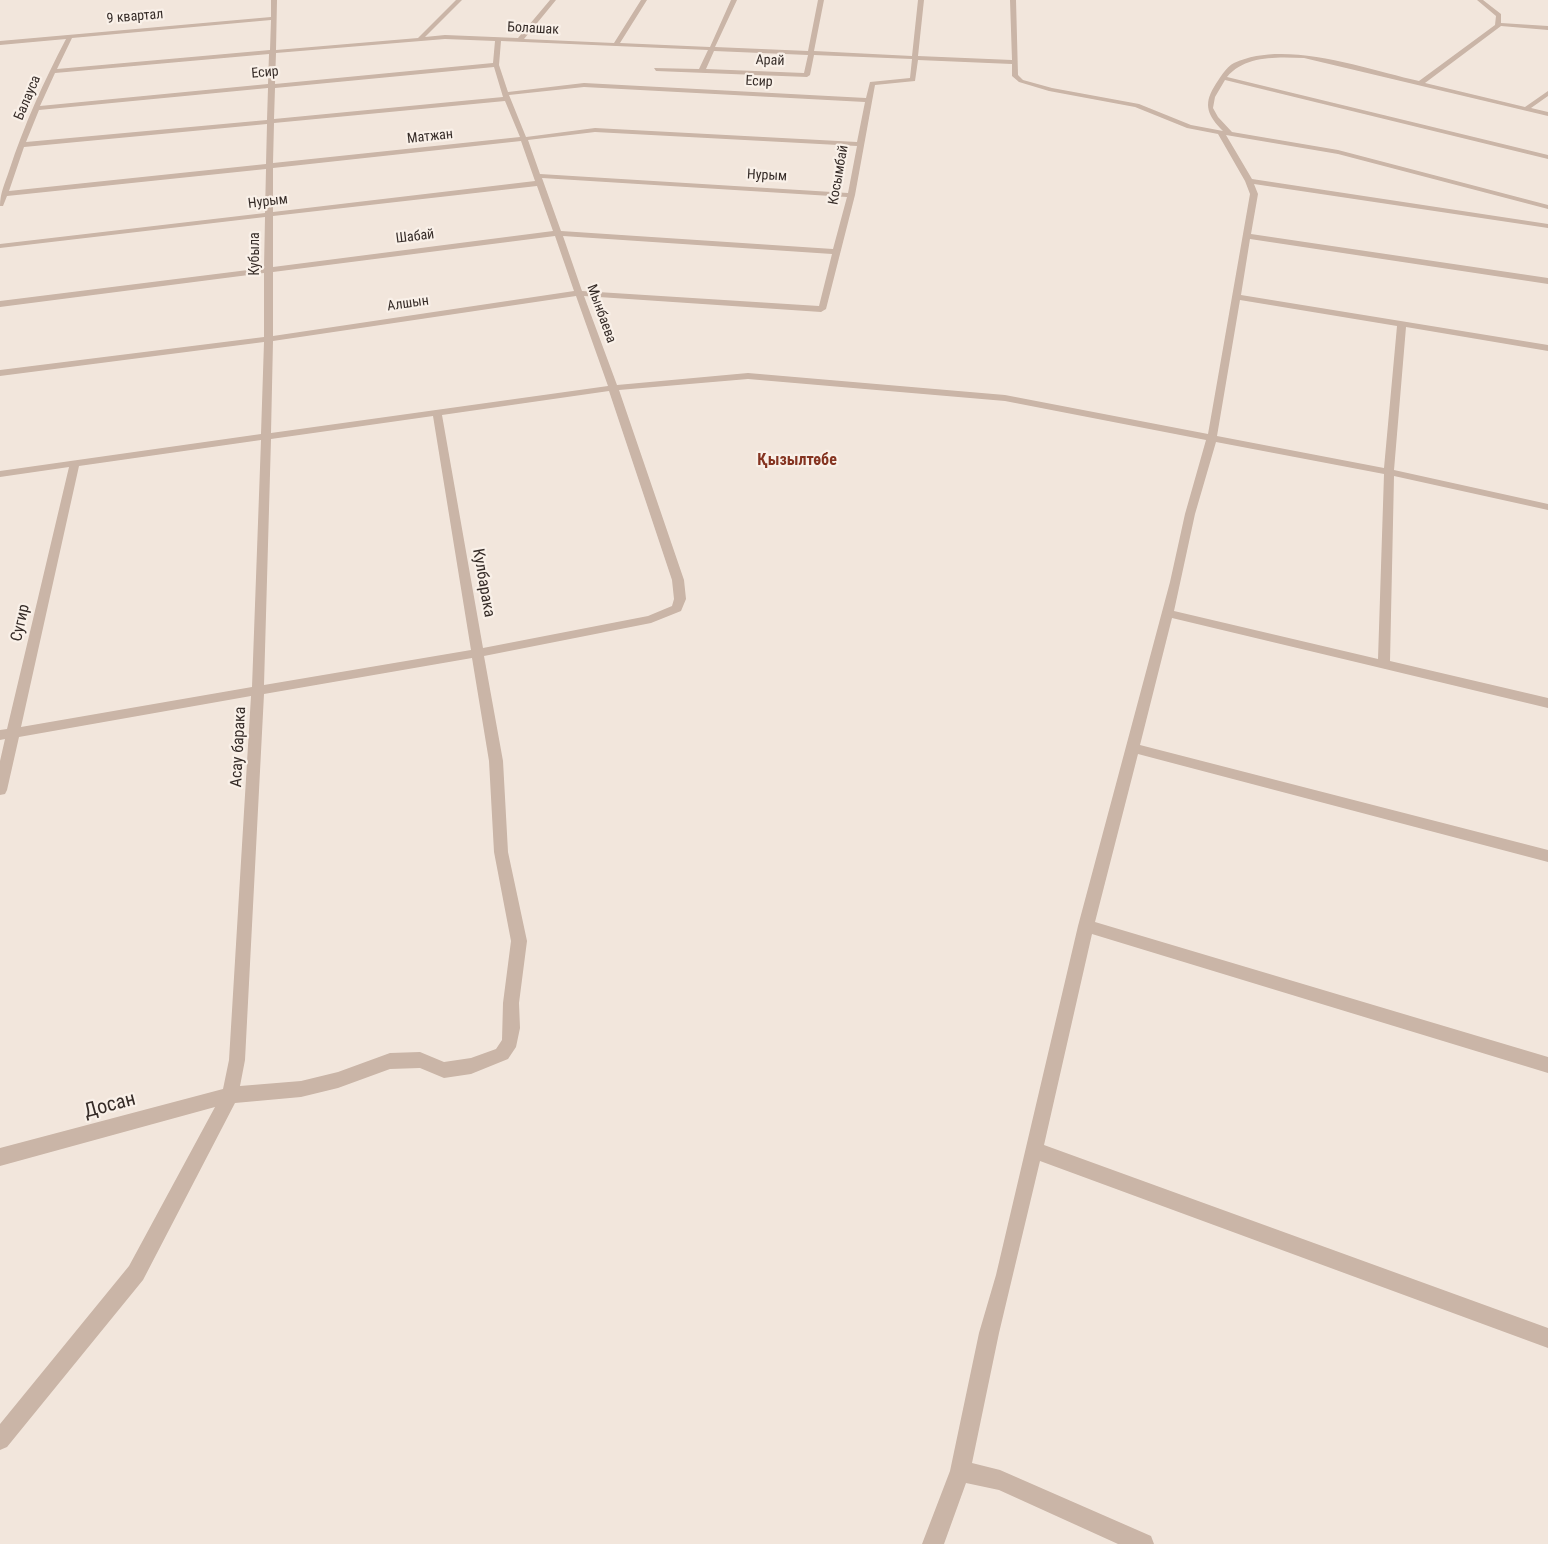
<!DOCTYPE html>
<meta charset="utf-8">
<style>
body{margin:0}
canvas{display:block;background:#f2e6dc}
</style>
<canvas width="1548" height="1544"></canvas>
<script>
const c = document.querySelector('canvas').getContext('2d');
c.lineJoin = 'round';
function fill(path, color) {
  c.fillStyle = color;
  c.fill(path, 'evenodd');
}
function write(font, color, halo, rows, align = 'center') {
  c.font = font + ' "Roboto Condensed",sans-serif';
  c.lineWidth = 4.5;
  c.setLineDash([]);
  c.textBaseline = 'middle';
  c.strokeStyle = halo;
  c.fillStyle = color;
  for (const [text, x, y, turn = 0] of rows) {
    c.save();
    c.translate(x, y);
    c.rotate((+turn || 0) * Math.PI / 180);
    c.textAlign = isNaN(turn) ? turn : align;
    if (halo) c.strokeText(text, 0, 0);
    c.fillText(text, 0, 0);
    c.restore();
  }
}
const minor = new Path2D(`
 M271,0H277L276,50L418,38L456,0H462L425,37L445,35L518,38L550,0H556L524,39L614,43L641,0H647L620,43L710,47L731,0H737L715,47L808,51L818,0H824L814,51L912,56L918,0H924L918,56L1012,60L1010,0H1016L1018,75L1023,80L1052,88L1139,104L1191,125L1223,131C1208,116 1203,105 1214,87C1219,79 1226,67 1234,63C1285,39 1366,69 1419,81L1495,25L1496,16L1477,0H1483L1501,14V23L1548,26V30L1501,26L1425,83L1525,107L1548,91V96L1531,108L1548,112V116L1304,58C1278,57 1245,55 1227,77L1548,155V159L1225,80L1215,97L1213,108L1218,117L1232,132L1338,150L1548,205V209L1338,154L1226,135L1252,179L1548,224V228L1254,184L1258,194L1251,234L1548,278V284L1250,239L1241,295L1548,345V351L1406,327L1394,470L1548,504V510L1394,476L1390,661L1548,698V708L1172,618L1140,745L1548,850V862L1138,754L1095,922L1548,1057V1073L1092,934L1044,1145L1548,1328V1348L1040,1161L999,1333L972,1463L1000,1470L1151,1536L1154,1544H1118L999,1490L966,1483L944,1544H922L950,1471L979,1333L996,1275L1078,926L1170,582L1185,514L1206,440L1005,401L748,379L619,390L684,580L686,599L681,611L651,623L484,656L503,761L508,852L527,941L519,1003L520,1028L516,1047L508,1059L471,1074L444,1078L420,1068L390,1069L338,1088L301,1097L235,1103L143,1280L7,1447L0,1450V1424L129,1266L215,1107L0,1166V1148L223,1089L229,1060L251,696L19,737L7,790L5,794L0,795V761L5,739L0,740V730L7,729L69,467L0,477V471L261,434L264,342L0,376V370L264,337V273L0,307V301L264,268L265,217L0,248V244L265,213L266,169L7,196L3,206H0C0,193 5,183 9,171C24,125 44,81 66,39L0,45V41L271,17ZM271,20L270,50L57,69L72,38ZM445,39L495,41L493,63L275,84L276,53ZM501,41L708,50L699,69L654,68L656,71L807,77L810,75L814,55L912,59L910,78L870,82L866,98L584,83L508,92L499,65ZM714,51L808,55L804,73L706,69ZM269,54L268,84L40,106L55,73ZM918,60L1012,64V76L1019,82L1049,91L1135,107L1187,128L1218,134L1245,181L1250,194L1208,434L1005,395L748,373L617,385L584,296L821,312L826,309L855,195L875,85L915,81ZM494,67L503,97L274,119L275,88ZM584,87L865,102L857,142L595,128L526,137L509,95ZM268,88L267,120L26,142L39,110ZM505,101L520,137L273,163L274,123ZM267,124L266,164L9,191L24,147ZM595,132L857,146L848,193L540,174L528,140ZM521,141L535,181L273,212V168ZM542,178L847,197L833,249L561,231ZM537,186L553,231L273,267V216ZM555,236L574,291L273,336V272ZM563,236L832,254L819,306L582,291ZM576,296L608,386L271,433L273,341ZM1240,300L1397,326L1384,468L1217,436ZM609,391L672,580L674,599L672,606L648,616L483,648L442,415ZM433,416L471,650L264,685L271,439ZM261,440L252,687L21,727L79,466ZM1216,442L1384,474L1378,659L1174,611L1195,514ZM472,658L489,761L494,852L511,941L503,1003L502,1040L496,1049L471,1058L444,1062L420,1052L390,1053L338,1072L301,1081L240,1086L245,1060L264,694Z`);
const farStreetnames = [
 ["9 квартал",135,17,-5],
 ["Болашак",533,29,3],
 ["Арай",770,61,2],
 ["Есир",265,73,-5],
 ["Есир",759,82,3],
 ["Балауса",28,98,-67],
 ["Матжан",430,137,-6],
 ["Косымбай",839,175,-80],
 ["Нурым",767,176,3],
 ["Нурым",268,202,-7],
 ["Шабай",415,237,-7],
 ["Кубыла",255,254,-90],
 ["Алшын",408,304,-8],
 ["Мынбаева",601,314,70]
];
const farQuarternames = [
 ["Қызылтөбе",797,461]
];
const streetNames = [
 ["Кулбарака",483,583,80],
 ["Сугир",21,623,-77],
 ["Асау барака",239,747,-87]
];
const nearStreetnames = [
 ["Досан",110,1106,-15]
];
fill(minor, '#cab5a7');
write('14px', '#362c28', '#f9f0e8', farStreetnames);
write('bold 16px', '#853421', '#f9f0e8', farQuarternames);
write('16px', '#362c28', '#f9f0e8', streetNames);
write('20px', '#362c28', '#f9f0e8', nearStreetnames);
</script>
